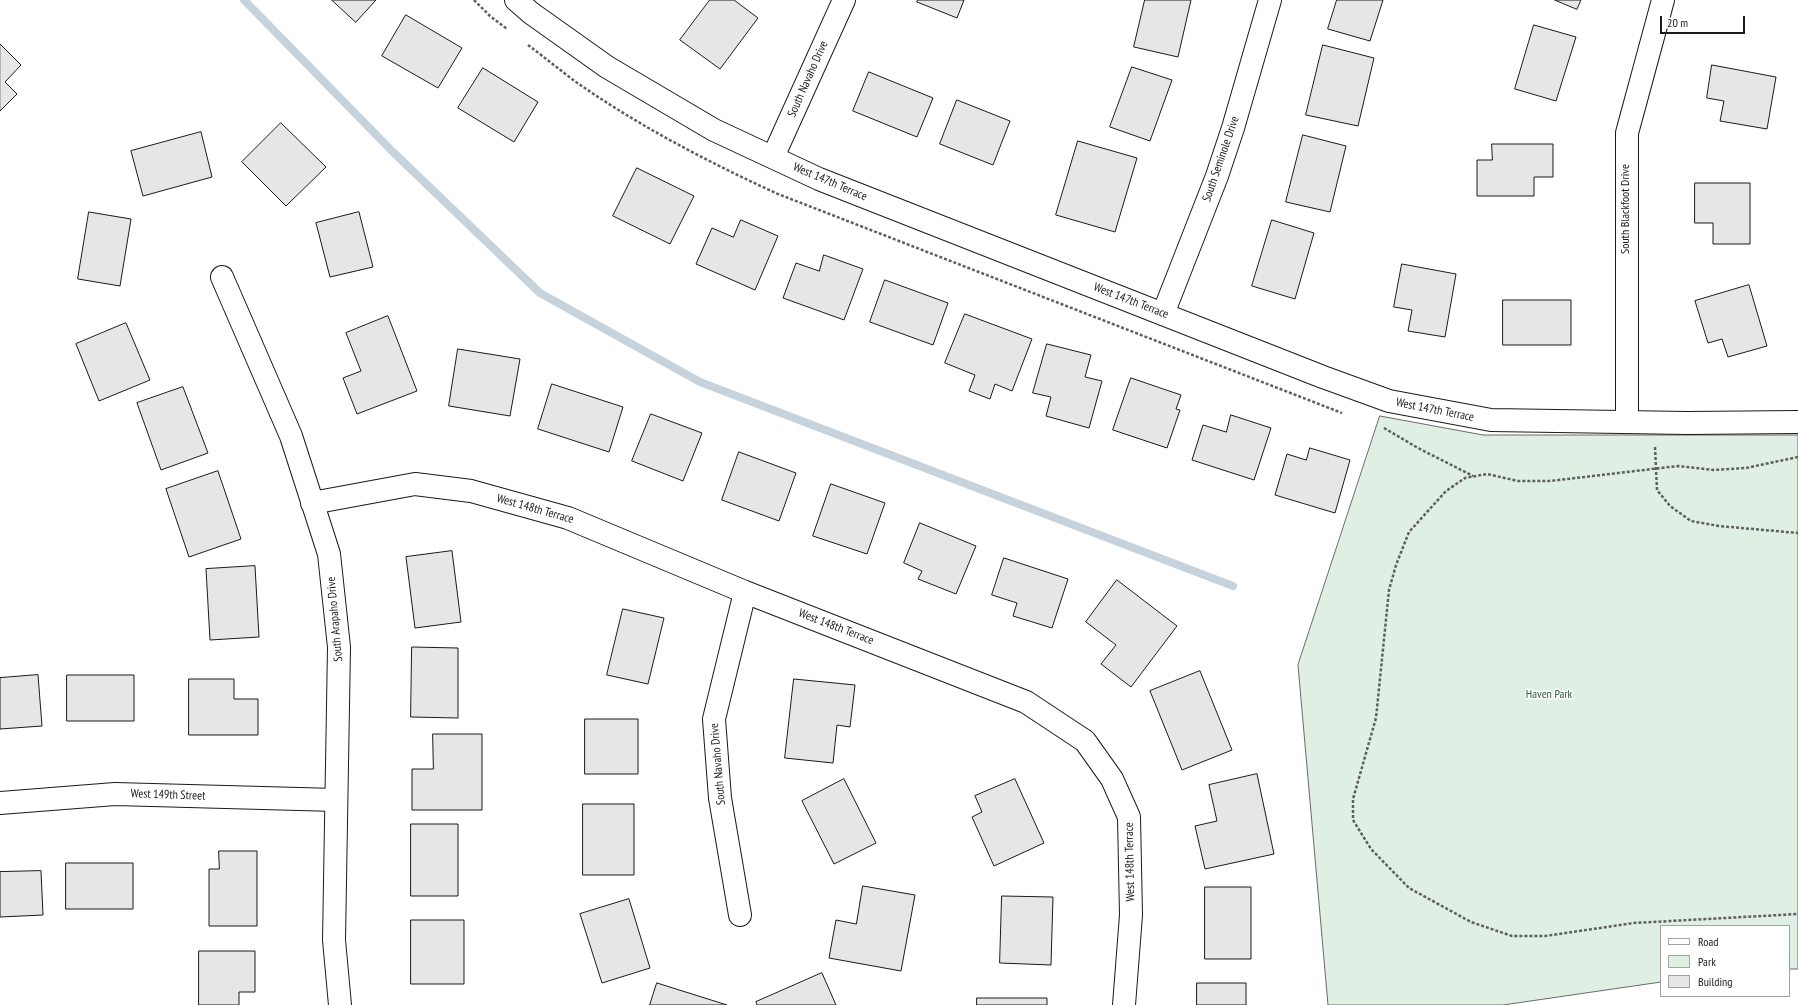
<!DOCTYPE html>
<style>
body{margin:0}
#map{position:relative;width:1798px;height:1005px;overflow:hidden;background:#fff;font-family:"PT Sans Narrow",sans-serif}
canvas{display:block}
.legend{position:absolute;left:1660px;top:925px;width:130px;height:72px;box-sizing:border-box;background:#fff;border:1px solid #a3a3a3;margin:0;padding:5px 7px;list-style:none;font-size:12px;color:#1a1a1a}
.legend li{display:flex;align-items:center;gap:8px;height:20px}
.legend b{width:20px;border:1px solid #a3a3a3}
.scale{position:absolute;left:1660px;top:16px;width:85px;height:18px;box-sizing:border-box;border:2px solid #1a1a1a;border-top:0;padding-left:5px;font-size:12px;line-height:14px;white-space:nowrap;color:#1a1a1a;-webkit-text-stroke:3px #fff;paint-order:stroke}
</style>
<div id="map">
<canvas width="1798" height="1005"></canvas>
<ul class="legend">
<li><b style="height:5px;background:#fff"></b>Road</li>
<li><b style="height:11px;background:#e0efe3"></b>Park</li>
<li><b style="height:11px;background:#e6e6e6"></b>Building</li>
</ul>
<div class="scale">20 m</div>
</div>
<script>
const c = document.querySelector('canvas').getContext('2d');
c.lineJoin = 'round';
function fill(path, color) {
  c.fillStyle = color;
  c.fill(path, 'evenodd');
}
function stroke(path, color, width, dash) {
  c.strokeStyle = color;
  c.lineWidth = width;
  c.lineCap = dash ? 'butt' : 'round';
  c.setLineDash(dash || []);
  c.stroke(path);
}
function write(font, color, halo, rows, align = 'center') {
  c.font = font + ' "PT Sans Narrow",sans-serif';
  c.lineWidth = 3;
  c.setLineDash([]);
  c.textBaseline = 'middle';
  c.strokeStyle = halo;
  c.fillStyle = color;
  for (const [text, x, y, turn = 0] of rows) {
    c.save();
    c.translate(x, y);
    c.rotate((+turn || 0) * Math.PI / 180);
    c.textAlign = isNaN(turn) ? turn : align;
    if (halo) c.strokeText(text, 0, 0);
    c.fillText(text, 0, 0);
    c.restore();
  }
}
const green = new Path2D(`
 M1380,416L1483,435H1798V969H1789V926H1661V982L1503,1005H1328L1298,665Z`);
const stream = new Path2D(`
 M244,0L393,152L540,293L700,382L1233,586`);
const building = new Path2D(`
 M332,0H376L356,22Z
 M710,0H734L758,18L720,69L680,40Z
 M918,0H964L957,18L917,2Z
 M1145,0H1191L1178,57L1134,47Z
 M1337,0H1383L1370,41L1328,29Z
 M1555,0H1581L1577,9Z
 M406,15L462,48L438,88L382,56Z
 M1534,25L1576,37L1556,101L1515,89Z
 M0,44L21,65L5,82L17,94L0,111Z
 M1323,45L1374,58L1358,126L1306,115Z
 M1712,65L1776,77L1767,129L1720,121L1724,101L1707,98Z
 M1132,67L1172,80L1150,141L1110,127Z
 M483,68L538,102L514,142L458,108Z
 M869,72L933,98L917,137L853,111Z
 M957,100L1010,121L993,165L940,144Z
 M281,123L326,167L286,206L242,162Z
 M201,132L212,177L143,196L131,151Z
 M1303,135L1346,146L1330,212L1286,202Z
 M1078,141L1137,158L1115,232L1056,215Z
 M1492,144H1553V177H1534V196H1477V160H1492Z
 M637,168L694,196L670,244L613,216Z
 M1695,183H1750V244H1713V223H1695Z
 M89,212L131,219L120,286L78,279Z
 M359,212L373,267L330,277L316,223Z
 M741,220L778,236L755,290L696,264L712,228L733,237Z
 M1272,220L1314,233L1295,299L1252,286Z
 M824,255L863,269L844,320L783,298L796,263L819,271Z
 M1402,264L1456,274L1445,337L1408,331L1412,310L1394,307Z
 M885,280L948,303L933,345L870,322Z
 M1749,285L1767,346L1728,357L1722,339L1708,343L1695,301Z
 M1503,300H1571V345H1503Z
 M965,314L1032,339L1012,391L995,384L990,399L969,391L975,375L945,363Z
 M388,316L417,391L357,414L343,378L361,371L346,333Z
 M126,323L150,380L99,401L76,344Z
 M1047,344L1091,355L1085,377L1102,381L1089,428L1046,416L1051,397L1033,393Z
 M458,349L520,359L510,416L449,406Z
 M1131,378L1181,395L1176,409L1180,410L1167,448L1113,430Z
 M552,384L623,407L609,452L538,429Z
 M183,387L208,453L161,470L137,403Z
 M651,414L702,433L683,481L632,461Z
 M1231,415L1271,428L1254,480L1192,460L1203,425L1226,432Z
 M1310,448L1350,460L1335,513L1275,495L1287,454L1306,460Z
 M739,452L796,473L779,521L722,500Z
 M218,471L241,539L189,557L166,489Z
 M831,484L885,503L867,554L813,536Z
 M920,523L976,546L956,594L918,579L922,571L904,563Z
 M452,551L461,622L415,628L406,557Z
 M1004,558L1068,579L1052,628L1013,616L1017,603L992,595Z
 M255,566L259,637L210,640L206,569Z
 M1117,580L1177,626L1131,687L1101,664L1116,645L1086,622Z
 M623,609L664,618L648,684L607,675Z
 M412,647L458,648V718L411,717Z
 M1200,671L1232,750L1182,770L1150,691Z
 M38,675L42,726L0,729V678Z
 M67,675H134V721H67Z
 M189,679H234V699H258V735H189Z
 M794,679L855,685L850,727L837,725L833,763L785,758Z
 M585,719H638V774H585Z
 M433,734H482V810H412V769H433Z
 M1257,774L1274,854L1205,869L1195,826L1217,821L1209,785Z
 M844,779L876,843L834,864L802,801Z
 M1015,779L1044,843L994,866L972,817L982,812L975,796Z
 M583,804H634V875H583Z
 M411,824H458V896H411Z
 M219,851H257V926H209V869H219Z
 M66,863H133V909H66Z
 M41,871L43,915L0,917V872Z
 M863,886L915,895L901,971L829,958L836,920L856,924Z
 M1205,887H1251V959H1205Z
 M1002,896L1053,897L1051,965L1000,963Z
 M629,899L650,968L602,983L580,914Z
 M411,920H464V984H411Z
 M199,951H255V992H239V1005H199Z
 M822,973L836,1005H757L756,1002Z
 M657,983L727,1005H650Z
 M1197,983H1246V1005H1197Z
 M977,998H1047V1005H977Z`);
const path = new Path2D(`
 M474,0L490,16L507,29
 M528,45C544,57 560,70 576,82C639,126 708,162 778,194L1342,413
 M1384,428L1418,448L1473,476
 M1655,447L1657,490L1670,506L1691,521L1719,526L1798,533
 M1798,457L1746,468L1714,470L1678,466L1550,481H1518L1487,474L1465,478L1446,491L1409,532L1396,565L1389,590L1376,718L1353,799V820L1371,849L1409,888L1471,922L1512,936H1545L1634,923L1798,914`);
const minor = new Path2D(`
 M773,157L844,0
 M222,277L291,436L329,554L339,647L334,940L340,1005
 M1163,314L1217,176L1233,128L1270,0
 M1627,422V133L1663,0
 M312,503L415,484L471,491L568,518L745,592L1026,702L1085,741L1112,779L1129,817L1131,915L1124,1005
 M0,803L115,794L336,800
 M740,915L720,798L714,719L745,592`);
const tertiary = new Path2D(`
 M516,0L531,13L607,67L714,130L819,179L1323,377L1389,401L1491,420L1688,423L1798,422`);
const streetNames = [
 ["South Navaho Drive",808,79,-66],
 ["South Seminole Drive",1221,159,-71],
 ["West 147th Terrace",830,182,23],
 ["South Blackfoot Drive",1626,209,-90],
 ["West 147th Terrace",1131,301,21],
 ["West 147th Terrace",1435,410,11],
 ["West 148th Terrace",535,509,16],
 ["South Arapaho Drive",335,619,-95],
 ["West 148th Terrace",836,627,21],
 ["South Navaho Drive",718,764,-95],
 ["West 149th Street",168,795,2],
 ["West 148th Terrace",1130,862,-91]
];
const parkNames = [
 ["Haven Park",1549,695]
];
fill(green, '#e0efe3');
stroke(green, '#6a6a6a', 1);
stroke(stream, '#c6d2dc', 8);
fill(building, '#e6e6e6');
stroke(building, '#1a1a1a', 1);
stroke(minor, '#1a1a1a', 24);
stroke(tertiary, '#1a1a1a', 24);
stroke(path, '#5f5f5f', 2.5, [3, 2]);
stroke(minor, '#fff', 22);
stroke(tertiary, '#fff', 22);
write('12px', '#1a1a1a', '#fff', streetNames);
write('12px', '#2b5a34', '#fff', parkNames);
</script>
